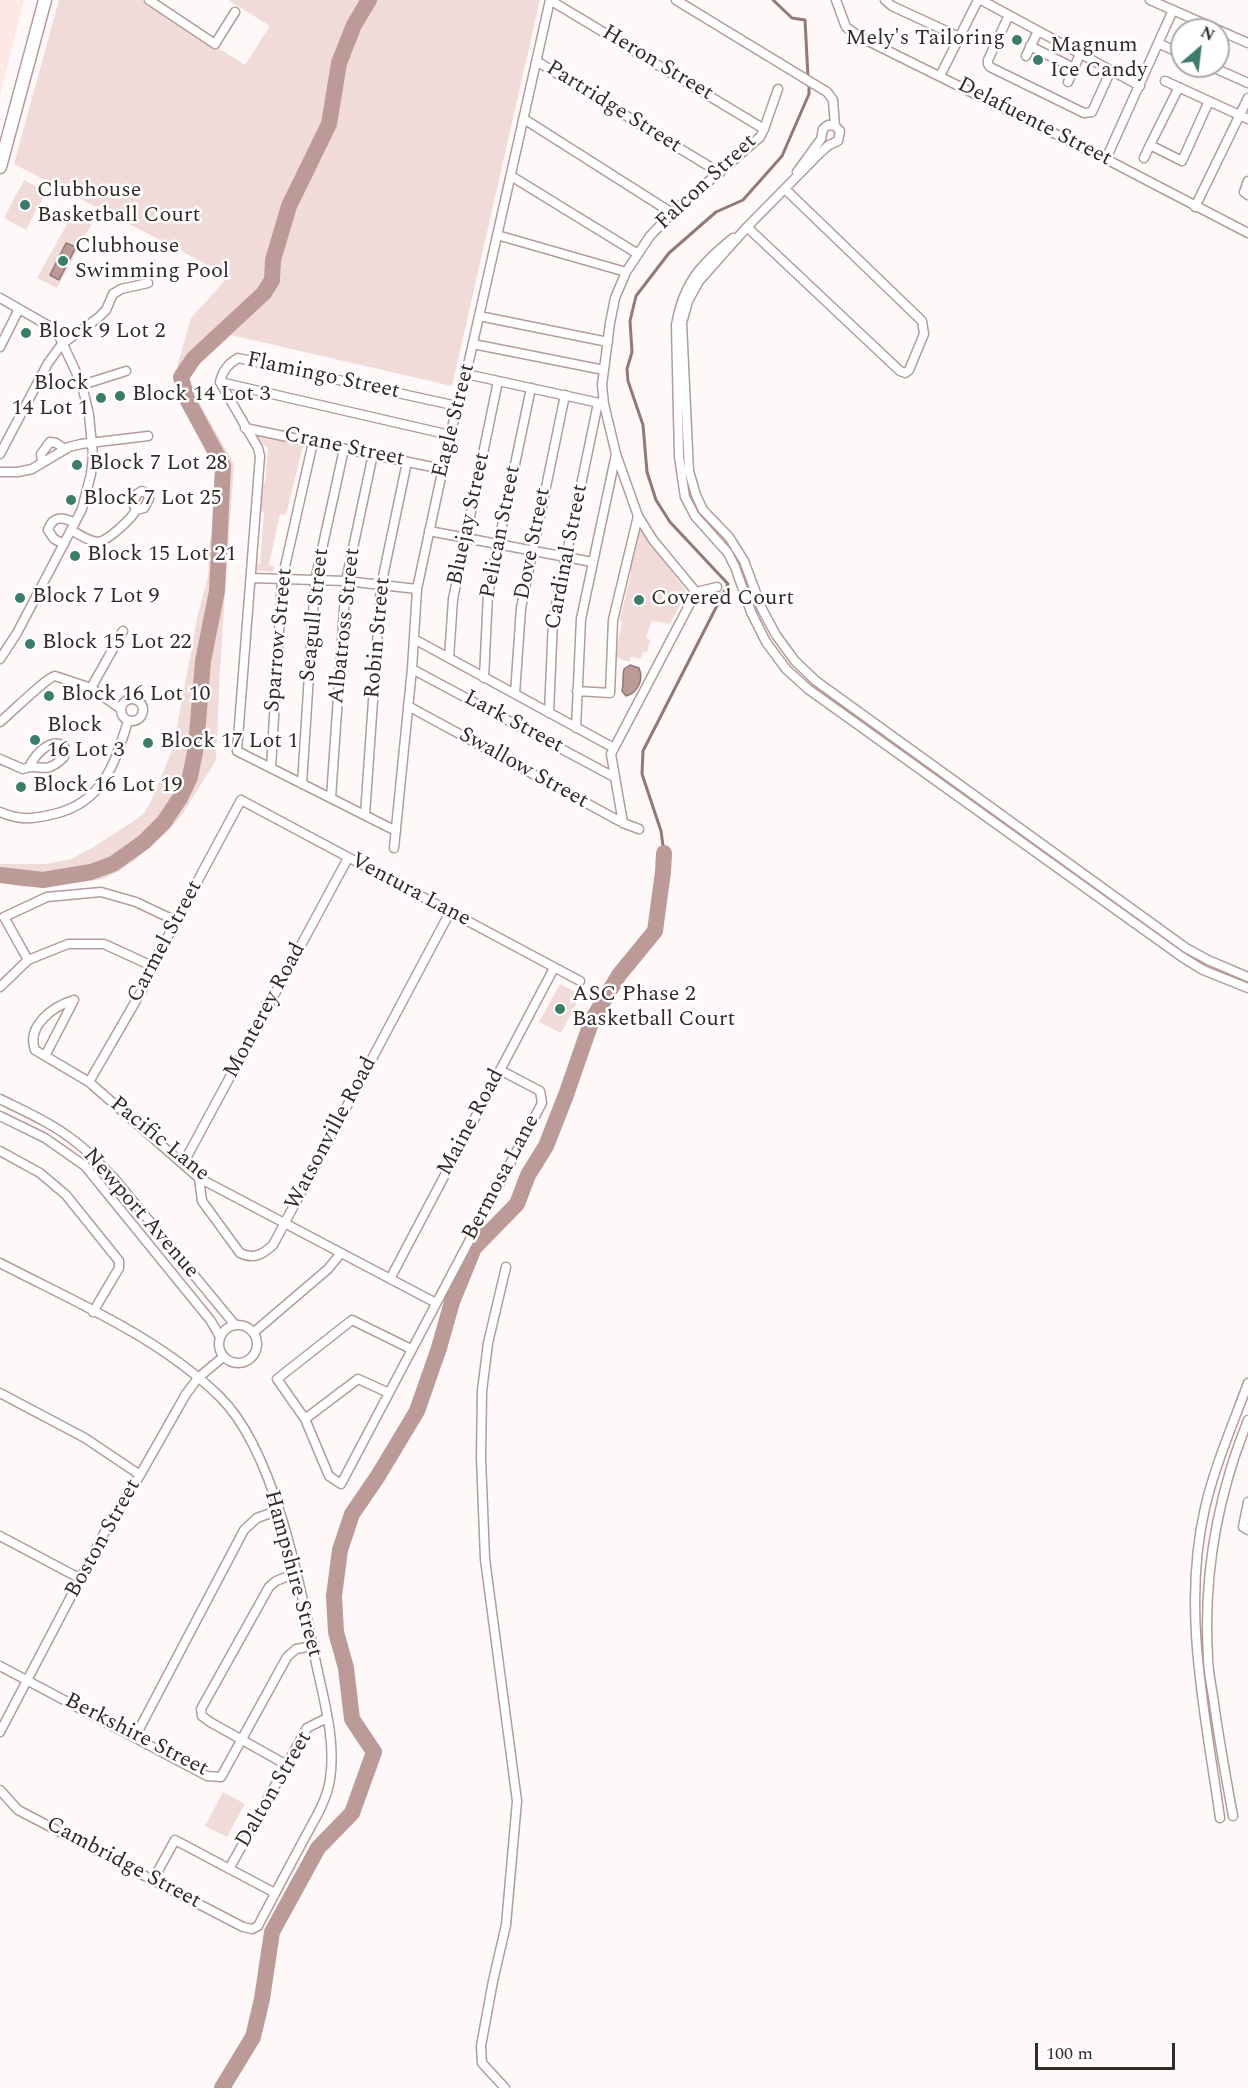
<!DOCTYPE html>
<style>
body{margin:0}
#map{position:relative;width:1248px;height:2088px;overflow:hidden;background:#fef9f8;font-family:Spectral,serif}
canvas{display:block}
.north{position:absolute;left:1170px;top:18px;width:60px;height:60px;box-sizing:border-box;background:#fff;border:2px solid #ada9a9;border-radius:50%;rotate:28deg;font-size:16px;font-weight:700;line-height:24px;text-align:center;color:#322928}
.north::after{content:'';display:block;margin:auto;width:21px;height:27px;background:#3b7c6b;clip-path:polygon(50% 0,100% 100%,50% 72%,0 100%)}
.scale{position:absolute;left:1035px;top:2043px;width:140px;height:27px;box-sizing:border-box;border:3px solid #322928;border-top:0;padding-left:8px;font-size:18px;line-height:21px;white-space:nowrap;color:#322928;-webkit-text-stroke:4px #fff;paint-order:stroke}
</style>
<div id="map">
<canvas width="1248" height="2088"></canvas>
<div class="north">N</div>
<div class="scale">100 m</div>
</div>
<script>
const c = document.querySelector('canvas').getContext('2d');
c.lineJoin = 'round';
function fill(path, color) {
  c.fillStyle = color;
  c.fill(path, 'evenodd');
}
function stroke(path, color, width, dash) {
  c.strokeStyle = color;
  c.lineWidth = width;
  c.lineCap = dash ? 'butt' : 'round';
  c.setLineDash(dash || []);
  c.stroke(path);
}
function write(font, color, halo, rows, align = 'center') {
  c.font = font + ' Spectral,serif';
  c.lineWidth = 5;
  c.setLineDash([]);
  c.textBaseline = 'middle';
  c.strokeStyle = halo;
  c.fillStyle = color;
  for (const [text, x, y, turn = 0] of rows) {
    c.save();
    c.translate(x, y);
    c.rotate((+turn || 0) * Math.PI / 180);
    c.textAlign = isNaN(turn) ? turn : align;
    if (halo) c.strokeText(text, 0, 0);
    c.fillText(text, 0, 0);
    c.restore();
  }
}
const built = new Path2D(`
 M0,0H24L0,96Z`);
const green = new Path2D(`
 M59,0H143L245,65L270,26L228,0H540L452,386L231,335L185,378L234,464L220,669L216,760L182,815L170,829L135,860L119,871L103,879L53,886L23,887L0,883V864H44L71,859L92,848L137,819L144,813L151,801L173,748L198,614L208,577L209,546L216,512V459L183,399L178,382L177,367L191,318L229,276L14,164Z
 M24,180L46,192L26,230L4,218Z
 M76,208L95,218L57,288L37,278Z
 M254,429L305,438L286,515L280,514L269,565L274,566L273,572L252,570V565L260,564L264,512L257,510L258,482L265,483L268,448L257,441Z
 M637,526L687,592L670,624L652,621L646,637L650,640L647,652H643L641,659L631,657L629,662L615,657L622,622L620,621L631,572L627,570Z
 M560,984L581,995L561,1033L539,1022Z
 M223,1792L245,1804L227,1837L205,1826Z`);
const water = new Path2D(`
 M66,243L76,247L59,280L50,275Z
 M630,665L639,668C644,679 638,693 626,696L622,691C624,683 622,677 624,669Z`);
const stream = new Path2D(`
 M773,0L792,18L805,20L808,77
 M664,853L661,831L642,774L643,751L728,584L670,522L656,500L647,472L643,425L628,381L627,369L632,352L630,321L636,296L669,253L716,212L743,200L782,156L809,94V83`);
const river = new Path2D(`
 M0,875L43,880L91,872L113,864L144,842L164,822L180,798L190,777L196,747L203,661L217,591L223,466L187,399L181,377L194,358L264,293L272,280L273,260L289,206L329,124L339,63L354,25L369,0
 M222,2088L253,2037L262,1999L272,1932L318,1848L352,1813L374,1752L352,1719L346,1668L336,1632L334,1596L340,1550L352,1514L378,1476L417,1411L439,1348L452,1302L474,1248L517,1204L528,1175L546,1146L566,1095L592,1020L619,975L655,931L663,872L664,853`);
const minor = new Path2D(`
 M149,0L215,44L235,12
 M676,0L827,92L833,100L835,126
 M836,0L846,27L860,37L1106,159L1248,233
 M885,0L892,6L959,37
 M981,0L1140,86
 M1150,0L1248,43
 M1009,15L988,60V64L990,67L1084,113L1092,112L1111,70
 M1160,44L1182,54
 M1030,46L1074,68
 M1026,56L1038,31
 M538,62L720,173
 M1210,66L1248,83
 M940,76L978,0
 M1165,81L1248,119
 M1068,82L1080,54
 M1179,87L1150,145L1182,161L1209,101
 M524,119L672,213
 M835,126L840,131L838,141L829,145L820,153L747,227L699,281L688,301L682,323L689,471L696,495L703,510L729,537L744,561L762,609L776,635L795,661L816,681L1186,948L1208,960L1248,977
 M1144,158L1150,145
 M1106,159L1173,10
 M797,172L821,139L823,129L828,125L835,126
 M511,176L638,254
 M1248,181L1244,192L1248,195
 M1195,207L1248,98
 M747,227L900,371L905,373L909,370L924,334L922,321L785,189
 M497,235L626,272
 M733,238C701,264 683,283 676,325L679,457L685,497L695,516L728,553L735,567L751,612L766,642L786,669L808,689L1182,957L1203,970L1248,988
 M0,298L49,326L60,338L82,385L89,415L93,455L91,474L82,509L17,633L0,659
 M479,316L608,342
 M473,344L604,370
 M0,347L19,309
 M466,374L604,404
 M220,382L450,435
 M82,385L126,371
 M245,428L442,469
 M0,454L48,363L62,344L98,318L106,310L113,294L121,289L148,283
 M42,463L41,454L50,442L56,443L65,449
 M0,472H18L32,469L69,447L81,444L148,436
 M71,530C78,534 90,542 98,542C108,541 132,518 136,510L144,508L149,499L147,493L142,491L137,494L133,503L136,510
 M429,531L592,562
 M64,544L54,539L48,530C53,515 63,517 75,523
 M252,578L346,581L417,589
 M696,592L717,587
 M414,639L614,748
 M449,658L453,599L498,381
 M412,669L614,777
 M484,678L488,593L531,388
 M91,688L123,631
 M577,691L610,693L613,620L638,516
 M515,694L521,608L565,395
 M121 710a11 11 0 1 1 22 0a11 11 0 1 1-22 0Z
 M408,706L623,823L639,829
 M549,713L553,620L598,403
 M0,722C10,714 47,677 55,676L91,688L121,709
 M576,728L581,619L616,454
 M0,759L23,769C40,762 44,777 64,757V746C50,737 35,755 29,767
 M271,768L282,580L313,442
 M302,784L315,581L344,449
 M331,798L346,581L373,454
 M0,812C21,821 33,819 54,814C103,803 115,763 128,721
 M365,815L381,586L407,462
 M623,823L611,754L696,592L653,540L638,516L616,454L604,404L602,385L610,323L615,298L626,272L650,236L672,213L760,137L764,129L778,89
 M396,831L237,751L260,456L258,448L220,382C223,370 228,364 238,358L457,406
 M394,848L412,669L417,589L450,435L466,374L550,0L764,129
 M28,960L4,917L47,897L101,892L136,902L176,921
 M0,987L28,960L68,944H104L152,966
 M74,1000C54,1006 26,1025 35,1050L89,1082L199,1178L436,1303
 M45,1056L74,1000
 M89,1082L141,992L152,966L241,800L580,981
 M0,1099C26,1112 54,1124 77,1143C90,1153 102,1166 114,1178L235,1325
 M0,1116L45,1138L85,1166L211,1321L220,1337
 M0,1151L40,1173L66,1195L119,1261V1268L93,1312
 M183,1164L348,858
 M199,1178L202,1201L240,1253C254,1260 263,1254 273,1245L450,912
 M0,1263C75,1302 159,1337 220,1397C275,1451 301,1588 316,1663C324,1701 336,1741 330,1779C327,1801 313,1822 303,1841C288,1869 273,1897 258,1926L252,1929L243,1927L18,1810L0,1790
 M390,1279L554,968
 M219 1344a19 19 0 1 1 38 0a19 19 0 1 1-38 0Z
 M253,1333L328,1269L341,1253
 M411,1349L352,1320L277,1379L305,1419L329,1476L341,1484L542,1103L540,1091L500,1070
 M0,1393L85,1438L140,1475
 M305,1419L358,1379L389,1393
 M1248,1502L1243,1527L1248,1530
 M0,1536L81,1579
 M0,1666L207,1776L221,1777L287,1657L296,1649L313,1646
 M0,1732L110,1522L140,1475L186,1394L198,1378L223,1357
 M135,1737L244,1530L257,1518L279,1510
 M285,1764L210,1722L202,1716L201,1709L269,1587L276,1581L296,1573
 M1233,1816C1226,1778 1219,1740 1214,1703C1212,1688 1208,1672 1208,1657C1203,1574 1217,1497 1248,1420
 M1220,1818C1206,1716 1181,1611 1205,1508C1215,1465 1233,1424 1248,1383
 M229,1869L307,1728L327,1718
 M153,1880L175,1840L275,1893
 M505,2088L482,2063L481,2046L493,1981L506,1925L517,1801L485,1559L481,1458L482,1391L488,1343L506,1267`);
const primary = new Path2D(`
 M0,167L45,0`);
const markers = [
 [1017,40,6,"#3b7c6b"],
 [1038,60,6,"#3b7c6b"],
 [25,205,6,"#3b7c6b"],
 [63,261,6,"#3b7c6b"],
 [26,333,6,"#3b7c6b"],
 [120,396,6,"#3b7c6b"],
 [101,398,6,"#3b7c6b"],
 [77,465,6,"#3b7c6b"],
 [71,500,6,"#3b7c6b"],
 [75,556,6,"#3b7c6b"],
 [20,598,6,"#3b7c6b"],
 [639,600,6,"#3b7c6b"],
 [30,644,6,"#3b7c6b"],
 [49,696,6,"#3b7c6b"],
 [35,740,6,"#3b7c6b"],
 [148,743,6,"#3b7c6b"],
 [21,787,6,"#3b7c6b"],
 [560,1009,6,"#3b7c6b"]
];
const poiNames = [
 ["Mely's Tailoring",1005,40,"right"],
 ["Magnum",1050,47],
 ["Ice Candy",1050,72],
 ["Clubhouse",37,192],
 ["Basketball Court",37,217],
 ["Clubhouse",75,248],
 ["Swimming Pool",75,273],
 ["Block 9 Lot 2",38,333],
 ["Block",89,385,"right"],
 ["14 Lot 1",89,410,"right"],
 ["Block 14 Lot 3",132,396],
 ["Block 7 Lot 28",89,465],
 ["Block 7 Lot 25",83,500],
 ["Block 15 Lot 21",87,556],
 ["Block 7 Lot 9",32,598],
 ["Covered Court",651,600],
 ["Block 15 Lot 22",42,644],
 ["Block 16 Lot 10",61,696],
 ["Block",47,727],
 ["16 Lot 3",47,752],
 ["Block 17 Lot 1",160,743],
 ["Block 16 Lot 19",33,787],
 ["ASC Phase 2",572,996],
 ["Basketball Court",572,1021]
];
const streetNames = [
 ["Heron Street",657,64,31],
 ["Partridge Street",613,108,32],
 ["Delafuente Street",1034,123,27],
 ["Falcon Street",707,183,-43],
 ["Flamingo Street",323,377,12],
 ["Eagle Street",455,421,-76],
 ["Crane Street",344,448,12],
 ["Bluejay Street",470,519,-78],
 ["Pelican Street",502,532,-79],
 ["Dove Street",534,544,-79],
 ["Cardinal Street",568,557,-79],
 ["Seagull Street",316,615,-84],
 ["Albatross Street",346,626,-84],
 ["Robin Street",379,638,-85],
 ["Sparrow Street",280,640,-85],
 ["Lark Street",513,723,28],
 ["Swallow Street",523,769,29],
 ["Ventura Lane",410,891,28],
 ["Carmel Street",166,942,-62],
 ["Monterey Road",266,1011,-62],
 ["Maine Road",472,1123,-62],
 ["Watsonville Road",332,1134,-62],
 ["Pacific Lane",159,1140,39],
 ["Bermosa Lane",502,1178,-62],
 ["Newport Avenue",140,1214,49],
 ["Boston Street",104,1539,-61],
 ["Hampshire Street",292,1574,75],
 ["Berkshire Street",136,1736,27],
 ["Dalton Street",275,1790,-60],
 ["Cambridge Street",123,1864,28]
];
fill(built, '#fde8e6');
fill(green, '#f1dbd9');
fill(water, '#bb9a97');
stroke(water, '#927876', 1.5);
stroke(stream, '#927876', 3);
stroke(river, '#bb9a97', 16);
stroke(minor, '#b39c9a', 11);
stroke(primary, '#b39c9a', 15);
stroke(minor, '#fff', 8);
stroke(primary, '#fff', 12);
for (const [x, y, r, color] of markers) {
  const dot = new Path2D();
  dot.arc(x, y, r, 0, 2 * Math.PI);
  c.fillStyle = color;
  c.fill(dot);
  stroke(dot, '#fff', 2);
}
write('22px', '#322928', '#fff', poiNames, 'left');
write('22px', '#322928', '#fff', streetNames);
</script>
